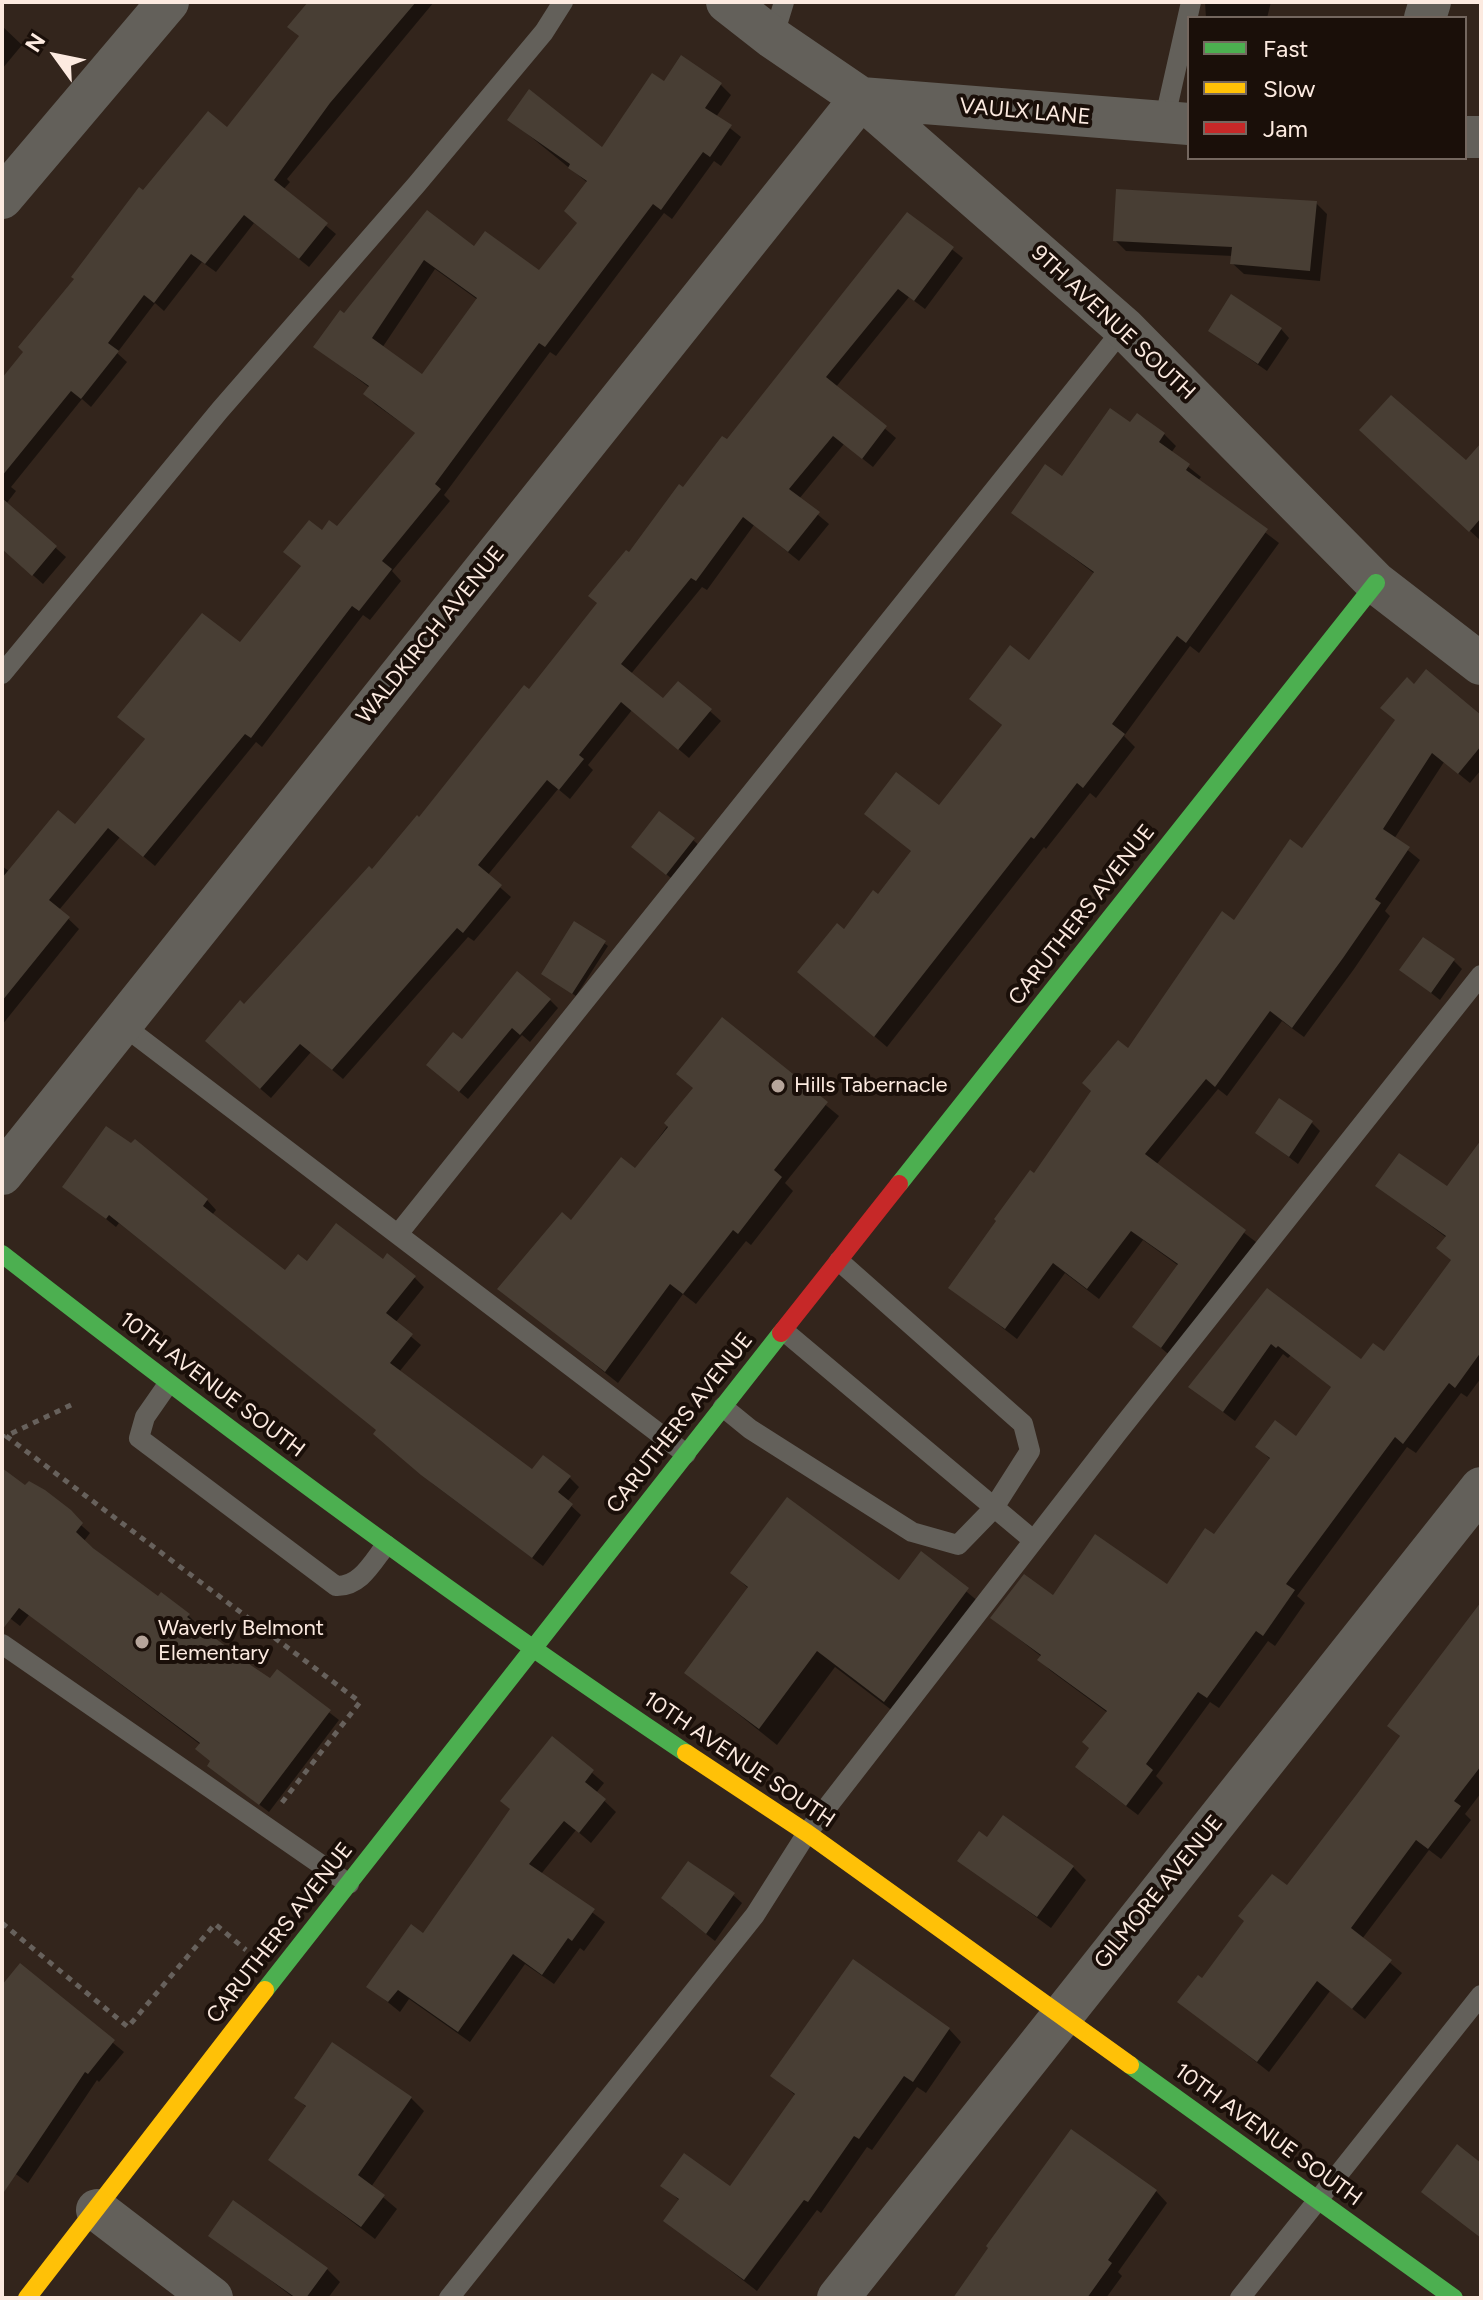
<!DOCTYPE html>
<style>
body{margin:0}
#map{position:relative;width:1483px;height:2300px;overflow:hidden;background:#33251c;font-family:Figtree,sans-serif}
canvas{display:block}
.frame{position:absolute;inset:0;border:4px solid #fceae0;pointer-events:none}
.legend{position:absolute;left:1187px;top:16px;width:280px;height:144px;box-sizing:border-box;background:#1a0f09;border:2px solid #74675f;margin:0;padding:10px 14px;list-style:none;font-size:24px;color:#fceae0}
.legend li{display:flex;align-items:center;gap:16px;height:40px}
.legend b{width:40px;border:2px solid #74675f}
.north{position:absolute;left:16px;top:16px;width:80px;height:80px;-webkit-text-stroke:6px #1a0f09;paint-order:stroke;rotate:303deg;font-size:22px;font-weight:700;line-height:32px;text-align:center;color:#fceae0}
.north::after{content:'';display:block;margin:auto;width:28px;height:36px;background:#fceae0;clip-path:polygon(50% 0,100% 100%,50% 72%,0 100%)}
</style>
<div id="map">
<canvas width="1483" height="2300"></canvas>
<div class="frame"></div>
<ul class="legend">
<li><b style="height:10px;background:#4caf50"></b>Fast</li>
<li><b style="height:10px;background:#ffc107"></b>Slow</li>
<li><b style="height:10px;background:#c62828"></b>Jam</li>
</ul>
<div class="north">N</div>
</div>
<script>
const c = document.querySelector('canvas').getContext('2d');
c.lineJoin = 'round';
function fill(path, color) {
  c.fillStyle = color;
  c.fill(path, 'evenodd');
}
function stroke(path, color, width, dash) {
  c.strokeStyle = color;
  c.lineWidth = width;
  c.lineCap = dash ? 'butt' : 'round';
  c.setLineDash(dash || []);
  c.stroke(path);
}
function write(font, color, halo, rows, align = 'center') {
  c.font = font + ' Figtree,sans-serif';
  c.lineWidth = 8;
  c.setLineDash([]);
  c.textBaseline = 'middle';
  c.strokeStyle = halo;
  c.fillStyle = color;
  for (const [text, x, y, turn = 0] of rows) {
    c.save();
    c.translate(x, y);
    c.rotate((+turn || 0) * Math.PI / 180);
    c.textAlign = isNaN(turn) ? turn : align;
    if (halo) c.strokeText(text, 0, 0);
    c.fillText(text, 0, 0);
    c.restore();
  }
}
const shadow = new Path2D(`
 M310,2H434L287,179L290,182L283,190L336,234L309,267L254,223L216,272L202,262L164,311L155,303L117,353L127,362L91,407L82,399L11,487L16,491L6,504L66,557L43,584L2,548V381L143,193L228,130L300,37Z
 M1205,2H1271L1267,18H1206Z
 M2,26L22,45L2,69Z
 M664,83L721,85L731,95L716,117L741,137L721,166L714,161L672,219L664,213L556,356L550,352L444,495L450,501L392,571L401,581L370,620L363,615L262,747L256,742L155,866L120,837L59,910L79,929L2,1025V866L10,872L75,826L146,740L120,717L241,645L303,567L322,532L337,529L417,434L375,404L365,394L370,388L316,347L427,213L475,249L539,272L579,224L588,183L510,120L603,150ZM435,269L478,300L422,377L382,348Z
 M1316,203L1327,214L1320,281L1244,274L1232,263L1233,256L1126,251L1115,240Z
 M907,214L963,258L925,309L909,297L836,387L896,438L873,467L844,444L799,499L829,524L799,561L754,525L707,590L702,587L630,675L664,701L678,683L721,721L689,758L632,710L588,765L593,770L570,799L558,789L487,876L511,897L474,941L468,937L343,1079L311,1052L271,1098L217,1051L244,1007L420,820L530,692L599,604L629,554L727,442Z
 M1281,329L1289,338L1267,371L1210,331Z
 M1131,424L1164,434L1176,446L1171,453L1201,477L1198,481L1279,543L1199,653L1190,646L1124,736L1135,747L1096,798L1090,793L1046,849L1044,847L887,1047L799,972L878,897L913,852L866,814L939,808L1003,726L971,699L1030,663L1095,574L1014,513Z
 M1372,440L1466,463L1481,446V541Z
 M1414,687L1481,717V770L1470,783L1444,762L1394,839L1420,860L1385,911L1390,916L1354,969L1304,1037L1282,1021L1227,1096L1218,1089L1156,1165L1256,1242L1173,1358L1135,1326L1179,1266L1143,1240L1099,1299L1065,1273L1017,1339L951,1288L1128,1051L1234,922L1303,851L1396,721Z
 M693,840L702,848L676,882L642,855Z
 M604,943L608,946L576,996L547,977Z
 M1454,961L1462,969L1440,1000L1402,970Z
 M550,1000L558,1008L530,1042L522,1035L468,1099L437,1073L462,1042Z
 M722,1020L839,1116L785,1183L793,1191L751,1245L746,1241L696,1304L683,1294L618,1383L500,1289L572,1222L635,1171L694,1089Z
 M1312,1123L1320,1131L1298,1164L1257,1133Z
 M1481,1149V1378L1467,1397L1461,1393L1416,1453L1407,1447L1297,1596L1305,1603L1275,1646L1268,1641L1219,1708L1210,1702L1156,1776L1163,1783L1138,1815L1089,1778L1091,1749L1108,1713L1051,1671L1039,1660L1042,1657L992,1618L1054,1598L1167,1586L1214,1537L1271,1460L1258,1447L1296,1439L1333,1388L1291,1355L1288,1358L1283,1354L1235,1421L1190,1387L1267,1291L1361,1362L1384,1354L1452,1261L1447,1238L1378,1186L1447,1189Z
 M65,1186L207,1200L216,1210L212,1215L285,1273L307,1264L383,1262L415,1278L424,1287L395,1323L421,1345L399,1372L532,1472L569,1477L579,1487L567,1502L581,1515L543,1566L433,1484L378,1431L119,1223L116,1227Z
 M2,1470L26,1488L43,1492L90,1533L84,1541L158,1599L188,1615L197,1624L195,1626L270,1681L277,1672L339,1720L269,1812L209,1766L212,1762L201,1745L29,1615L20,1626L2,1612Z
 M921,1554L985,1607L902,1718L835,1667L777,1745L687,1673L749,1589L732,1573L900,1583Z
 M1481,1606V1793L1465,1814L1471,1820L1441,1859L1429,1850L1362,1939L1402,1973L1365,2019L1330,1991L1269,2072L1180,2002L1287,1888L1401,1737L1389,1726Z
 M552,1739L604,1783L596,1793L616,1812L591,1843L576,1830L541,1874L605,1922L584,1951L580,1948L554,1984L525,1964L470,2042L409,1999L400,2012L369,1987L423,1935L512,1810Z
 M988,1840L1073,1867L1086,1880L1051,1928L960,1861Z
 M733,1895L742,1903L715,1941L672,1907Z
 M20,1966L124,2052L99,2082L97,2080L28,2183L2,2164V1988Z
 M949,2029L961,2042L926,2093L917,2087L872,2150L867,2147L821,2213L817,2210L757,2291L666,2221L680,2201L663,2185L730,2189L796,2096L772,2075Z
 M296,2097L411,2098L424,2111L371,2187L397,2209L375,2239L271,2160L307,2108Z
 M1156,2191L1167,2203L1118,2272L1122,2276L1106,2298H956Z
 M211,2235L327,2269L340,2282L328,2298H294Z`);
const building = new Path2D(`
 M308,2H416L330,103L274,180L328,223L299,259L244,215L205,264L191,254L154,303L144,295L108,343L119,351L81,399L71,391L2,476V378L23,352L18,347L74,279L71,277L139,187L143,190L208,111L227,127L299,36L287,27Z
 M681,55L722,83L705,108L732,125L710,157L703,152L661,210L653,204L545,347L539,343L435,484L441,489L382,561L392,569L359,611L352,606L251,738L245,734L143,857L108,828L49,900L70,917L2,1001V878L58,810L75,824L145,739L117,717L202,613L240,642L301,566L283,552L309,520L322,530L329,520L337,526L415,433L363,394L369,386L313,347L340,310L344,313L427,210L474,246L485,231L539,270L577,223L564,211L587,181L568,168L570,164L507,120L529,89L602,147L652,73L664,81ZM424,260L477,298L422,374L372,338Z
 M1116,189L1317,201L1310,271L1230,264L1232,247L1113,241Z
 M907,212L954,247L914,301L898,289L826,377L887,426L862,459L833,436L789,489L820,512L788,552L743,517L696,581L691,578L621,664L663,698L678,681L712,709L678,750L621,702L579,755L584,759L559,790L547,780L478,865L502,885L463,933L457,928L332,1070L300,1044L260,1089L205,1041L240,1000L244,1004L369,866L372,869L417,815L419,817L524,685L529,689L597,603L588,596L626,550L629,552L679,484L683,487L722,436L727,439Z
 M1231,294L1282,328L1258,364L1208,331Z
 M1391,395L1466,460L1481,443V518L1469,532L1359,430Z
 M1110,408L1130,422L1137,413L1165,433L1159,442L1190,464L1186,470L1268,529L1186,643L1177,636L1112,724L1125,734L1083,788L1077,783L1034,839L1031,837L874,1037L797,972L837,923L844,929L873,890L878,894L911,851L864,814L896,772L939,805L1002,725L969,699L1010,645L1029,660L1094,572L1011,513L1045,464L1062,476Z
 M2,498L57,546L32,576L2,549Z
 M1426,669L1481,715V746L1458,774L1432,753L1383,829L1410,847L1375,899L1381,903L1343,958L1292,1028L1270,1011L1215,1087L1206,1079L1145,1154L1246,1230L1161,1348L1132,1327L1178,1264L1131,1231L1087,1289L1053,1263L1005,1329L948,1288L996,1221L994,1219L1030,1170L1034,1173L1091,1091L1082,1083L1118,1040L1128,1048L1222,911L1234,920L1290,839L1302,848L1395,720L1380,708L1407,677L1414,684Z
 M659,811L695,838L666,875L631,847Z
 M574,921L606,941L572,994L541,974Z
 M1423,937L1455,959L1431,993L1399,970Z
 M517,971L551,999L520,1035L512,1028L459,1092L426,1065L453,1032L462,1039Z
 M722,1017L828,1102L774,1170L782,1177L738,1234L733,1230L683,1294L670,1284L605,1372L497,1289L562,1212L571,1220L621,1157L635,1168L668,1127L664,1123L693,1088L676,1074Z
 M1279,1098L1313,1121L1289,1157L1255,1133Z
 M106,1126L131,1143L135,1139L208,1199L203,1206L285,1270L298,1254L307,1261L336,1223L383,1259L387,1253L416,1276L386,1313L413,1334L390,1363L532,1469L543,1455L571,1476L558,1492L573,1504L532,1558L421,1475L373,1434L376,1430L109,1215L106,1219L62,1187Z
 M1481,1140V1352L1455,1388L1449,1383L1403,1444L1395,1437L1286,1584L1295,1590L1263,1636L1256,1631L1207,1698L1198,1692L1146,1764L1153,1770L1126,1806L1075,1767L1089,1748L1082,1742L1107,1711L1037,1660L1041,1655L990,1618L1024,1574L1053,1595L1095,1534L1167,1584L1205,1528L1214,1534L1270,1458L1255,1447L1275,1420L1296,1436L1331,1387L1278,1346L1276,1348L1271,1344L1223,1412L1188,1387L1267,1288L1361,1359L1373,1343L1384,1351L1451,1260L1436,1248L1446,1236L1375,1186L1399,1153L1447,1186Z
 M2,1468L25,1485L29,1481L45,1490L71,1510L83,1523L76,1532L93,1548L158,1596L161,1592L190,1614L187,1617L252,1666L270,1678L277,1669L331,1710L259,1805L207,1766L210,1761L195,1749L200,1743L19,1608L2,1630Z
 M787,1497L899,1580L921,1551L969,1588L884,1702L817,1651L759,1729L684,1673L748,1587L730,1573Z
 M1481,1602V1766L1454,1801L1461,1806L1428,1849L1416,1840L1351,1928L1392,1960L1352,2009L1317,1981L1257,2062L1177,2002L1198,1975L1202,1978L1244,1921L1238,1916L1272,1874L1287,1885L1357,1794L1400,1736L1387,1726Z
 M552,1736L594,1770L585,1782L606,1799L579,1833L564,1821L529,1864L595,1909L572,1941L568,1938L542,1975L513,1954L458,2032L398,1990L388,2002L366,1987L411,1924L423,1933L510,1809L500,1801Z
 M1003,1815L1074,1866L1037,1917L957,1861L979,1831L987,1837Z
 M688,1861L735,1893L706,1934L661,1898Z
 M853,1959L950,2028L913,2082L904,2076L859,2139L854,2136L808,2202L804,2200L744,2280L663,2221L679,2199L660,2186L684,2153L730,2186L795,2094L770,2076Z
 M20,1963L115,2040L88,2074L85,2072L2,2195V1985Z
 M332,2042L412,2097L358,2175L385,2195L361,2227L268,2160L306,2106L294,2098Z
 M1071,2129L1157,2190L1108,2260L1112,2263L1087,2298H953L988,2248L986,2246Z
 M1457,2144L1481,2163V2238L1421,2192Z
 M233,2200L328,2268L306,2298H296L208,2236Z`);
const path = new Path2D(`
 M71,1405L6,1436L360,1702L280,1805
 M2,1923L128,2027L215,1924L246,1950`);
const lane = new Path2D(`
 M773,38L784,2
 M1164,122L1191,2
 M2,674L220,410L417,184L544,32L563,2
 M120,1023L686,1454
 M398,1234L1124,328
 M784,1331L1033,1540
 M168,1384L145,1417L139,1438L336,1586C360,1587 372,1563 386,1545
 M723,1407L750,1429L912,1532L958,1545L993,1509L1030,1451L1023,1424L839,1261
 M2,1644L349,1884
 M449,2298L755,1915L807,1833L1118,1432L1481,975
 M1240,2298L1481,1995`);
const street = new Path2D(`
 M727,2L773,38L861,98L1124,328L1376,583L1481,664
 M1425,18L1430,2
 M1465,137H1481
 M2,198L168,2
 M2,1174L861,98L1189,124
 M97,2210L212,2298
 M838,2298L1481,1488`);
const fast = new Path2D(`
 M899,1184L1376,583
 M2,1254C225,1428 451,1596 686,1753
 M265,1990L781,1333
 M1130,2065L1454,2298`);
const slow = new Path2D(`
 M686,1753L807,1833L1130,2065
 M27,2298L265,1990`);
const jam = new Path2D(`
 M781,1333L899,1184`);
const markers = [
 [778,1086,8,"#b6a59b"],
 [142,1642,8,"#b6a59b"]
];
const streetNames = [
 ["VAULX LANE",1025,112,5],
 ["9TH AVENUE SOUTH",1113,323,43],
 ["WALDKIRCH AVENUE",431,635,-51],
 ["CARUTHERS AVENUE",1082,915,-52],
 ["10TH AVENUE SOUTH",212,1385,37],
 ["CARUTHERS AVENUE",680,1423,-52],
 ["10TH AVENUE SOUTH",739,1760,34],
 ["GILMORE AVENUE",1159,1892,-51],
 ["CARUTHERS AVENUE",280,1933,-52],
 ["10TH AVENUE SOUTH",1268,2135,36]
];
const poiNames = [
 ["Hills Tabernacle",794,1086],
 ["Waverly Belmont",158,1629],
 ["Elementary",158,1654]
];
fill(shadow, '#0007');
fill(building, '#483e34');
stroke(path, '#67615c', 5, [6, 6]);
stroke(lane, '#63605a', 20);
stroke(street, '#63605a', 42);
stroke(fast, '#4caf50', 18);
stroke(slow, '#ffc107', 18);
stroke(jam, '#c62828', 18);
for (const [x, y, r, color] of markers) {
  const dot = new Path2D();
  dot.arc(x, y, r, 0, 2 * Math.PI);
  c.fillStyle = color;
  c.fill(dot);
  stroke(dot, '#1a0f09', 3);
}
write('22px', '#fceae0', '#1a0f09', streetNames);
write('22px', '#fceae0', '#1a0f09', poiNames, 'left');
</script>
